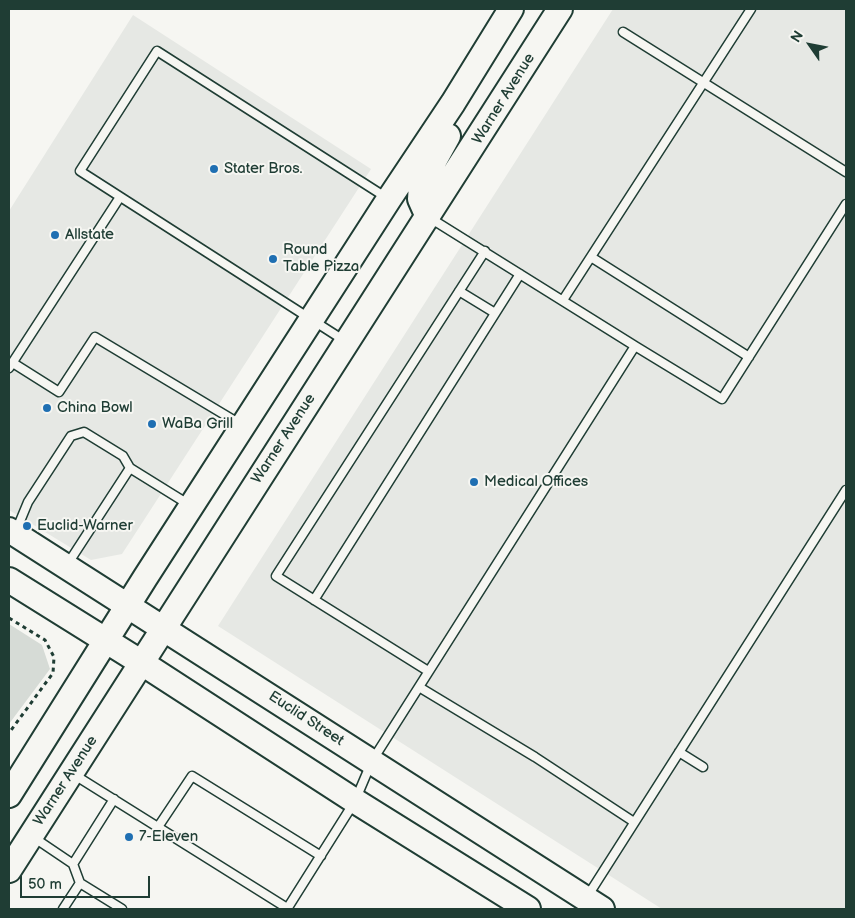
<!DOCTYPE html>
<style>
body{margin:0}
#map{position:relative;width:855px;height:918px;overflow:hidden;background:#f6f6f2;font-family:"Balsamiq Sans",sans-serif}
canvas{display:block}
.frame{position:absolute;inset:0;border:10px solid #1f3d34;pointer-events:none}
.north{position:absolute;left:785px;top:20px;width:50px;height:50px;-webkit-text-stroke:4px #f6f6f2;paint-order:stroke;rotate:303deg;font-size:14px;font-weight:700;line-height:20px;text-align:center;color:#1f3d34}
.north::after{content:'';display:block;margin:auto;width:18px;height:22px;background:#1f3d34;clip-path:polygon(50% 0,100% 100%,50% 72%,0 100%)}
.scale{position:absolute;left:20px;top:876px;width:130px;height:22px;box-sizing:border-box;border:2px solid #1f3d34;border-top:0;padding-left:6px;font-size:15px;line-height:18px;white-space:nowrap;color:#1f3d34;-webkit-text-stroke:4px #f6f6f2;paint-order:stroke}
</style>
<div id="map">
<canvas width="855" height="918"></canvas>
<div class="frame"></div>
<div class="north">N</div>
<div class="scale">50 m</div>
</div>
<script>
const c = document.querySelector('canvas').getContext('2d');
c.lineJoin = 'round';
function fill(path, color) {
  c.fillStyle = color;
  c.fill(path, 'evenodd');
}
function stroke(path, color, width, dash) {
  c.strokeStyle = color;
  c.lineWidth = width;
  c.lineCap = dash ? 'butt' : 'round';
  c.setLineDash(dash || []);
  c.stroke(path);
}
function write(font, color, halo, rows, align = 'center') {
  c.font = font + ' "Balsamiq Sans",sans-serif';
  c.lineWidth = 4;
  c.setLineDash([]);
  c.textBaseline = 'middle';
  c.strokeStyle = halo;
  c.fillStyle = color;
  for (const [text, x, y, turn = 0] of rows) {
    c.save();
    c.translate(x, y);
    c.rotate((+turn || 0) * Math.PI / 180);
    c.textAlign = isNaN(turn) ? turn : align;
    if (halo) c.strokeText(text, 0, 0);
    c.fillText(text, 0, 0);
    c.restore();
  }
}
const built = new Path2D(`
 M613,9H846V909H662L218,626Z
 M133,15L371,169L122,554L91,560L9,510V211Z`);
const green = new Path2D(`
 M9,624L42,645L50,669L9,724Z`);
const path = new Path2D(`
 M9,618L45,640L54,657L53,673L9,733`);
const service = new Path2D(`
 M623,32L846,172
 M591,257L749,357
 M459,291L495,313
 M563,300L751,9
 M345,341L80,171L157,51L387,198
 M635,346L722,399L846,204
 M13,363L59,392L95,337L240,424
 M9,368L120,197
 M16,531L28,502L71,436L84,432L123,456L130,468
 M67,565L130,468L188,504
 M314,600L520,274
 M428,671L276,576L485,251
 M419,687L535,757L634,822
 M679,752L703,767
 M73,774L287,908
 M158,827L192,776L321,856
 M33,837L73,864L80,883L122,909
 M73,864L114,799
 M587,897L846,490
 M63,909L80,883
 M287,909L355,801L372,761L635,346L430,218`);
const primary = new Path2D(`
 M428,217L420,199L421,185L448,136
 M9,530L602,909
 M9,580L142,663L355,801L528,909
 M9,795L145,578L389,199L453,103L511,9
 M9,870L560,9`);
const markers = [
 [214,169,5,"#1f6fb2"],
 [55,235,5,"#1f6fb2"],
 [273,259,5,"#1f6fb2"],
 [47,408,5,"#1f6fb2"],
 [152,424,5,"#1f6fb2"],
 [474,482,5,"#1f6fb2"],
 [27,526,5,"#1f6fb2"],
 [129,837,5,"#1f6fb2"]
];
const streetNames = [
 ["Warner Avenue",504,99,-58],
 ["Warner Avenue",284,439,-57],
 ["Euclid Street",306,719,33],
 ["Warner Avenue",66,781,-57]
];
const poiNames = [
 ["Stater Bros.",224,169],
 ["Allstate",65,235],
 ["Round",283,250],
 ["Table Pizza",283,267],
 ["China Bowl",57,408],
 ["WaBa Grill",162,424],
 ["Medical Offices",484,482],
 ["Euclid-Warner",37,526],
 ["7-Eleven",139,837]
];
fill(built, '#e6e8e4');
fill(green, '#d6dbd6');
stroke(service, '#1f3d34', 11);
stroke(primary, '#1f3d34', 28);
stroke(path, '#1f3d34', 3, [4, 4]);
stroke(service, '#f6f6f2', 8);
stroke(primary, '#f6f6f2', 24);
for (const [x, y, r, color] of markers) {
  const dot = new Path2D();
  dot.arc(x, y, r, 0, 2 * Math.PI);
  c.fillStyle = color;
  c.fill(dot);
  stroke(dot, '#f6f6f2', 2);
}
write('15px', '#1f3d34', '#f6f6f2', streetNames);
write('15px', '#1f3d34', '#f6f6f2', poiNames, 'left');
</script>
